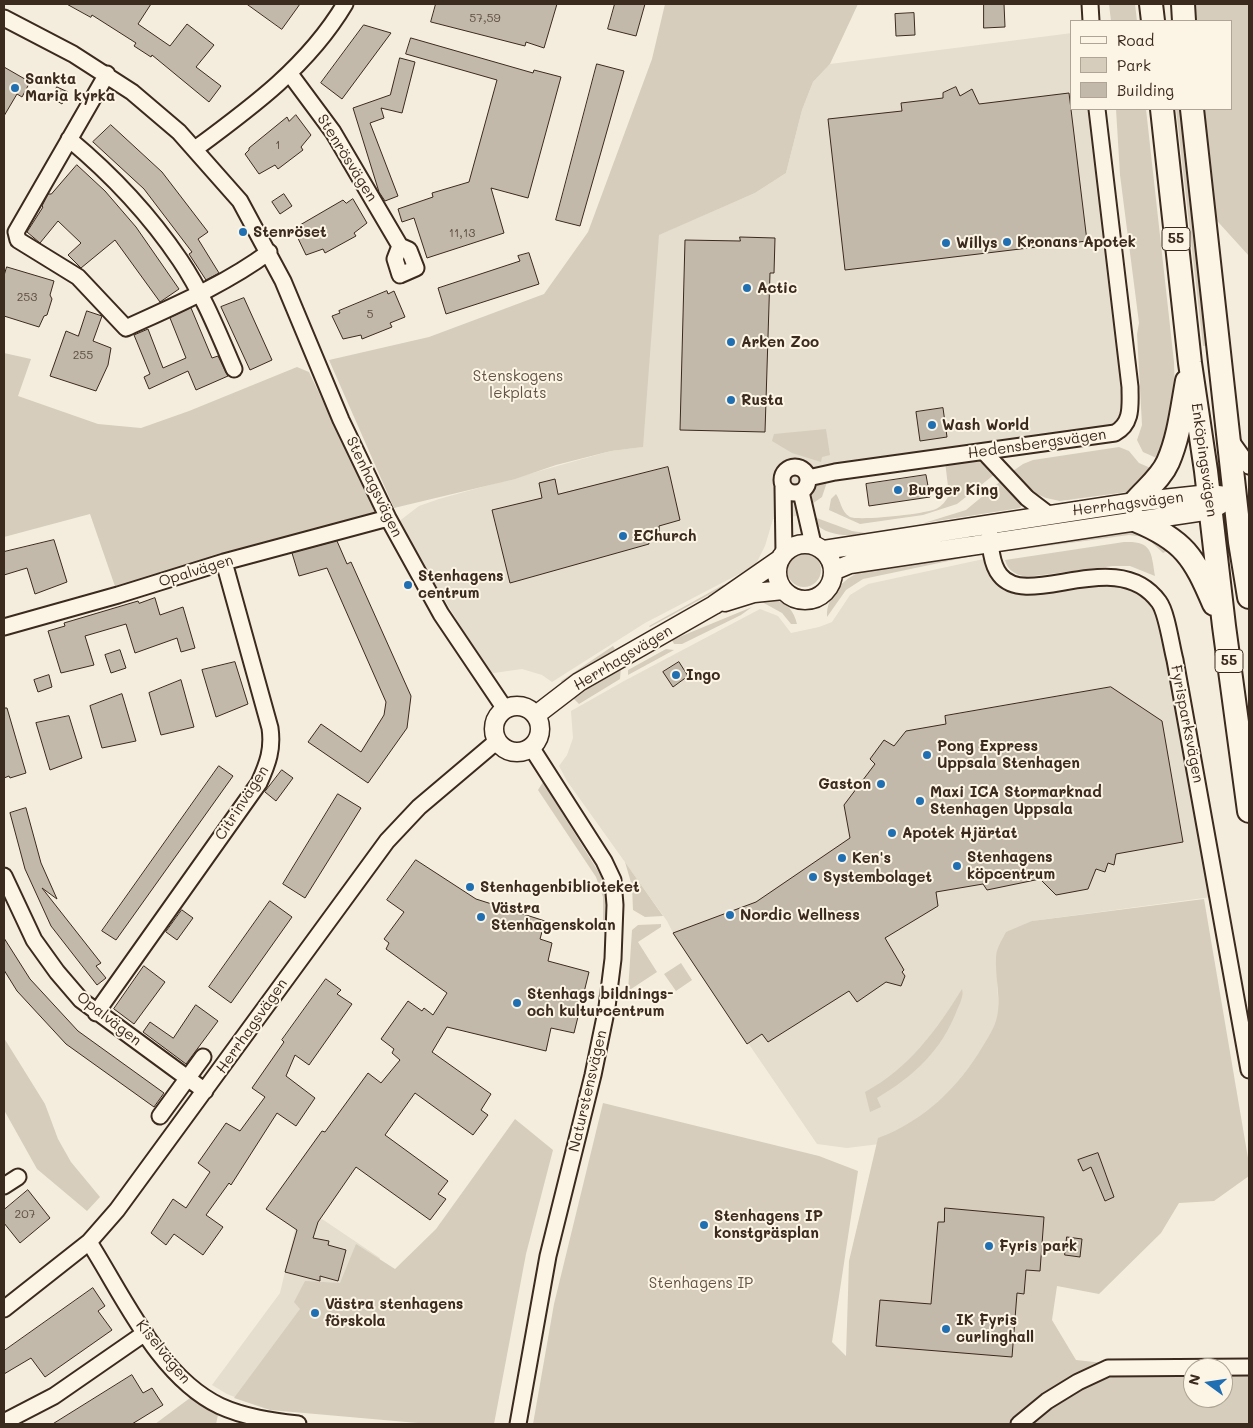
<!DOCTYPE html>
<meta charset="utf-8">
<style>
body{margin:0}
#map{position:relative;width:1253px;height:1428px;overflow:hidden;background:#f4eddd;font-family:Mali,sans-serif}
canvas{display:block}
.frame{position:absolute;inset:0;border:5px solid #3b2a1e;pointer-events:none}
.legend{position:absolute;left:1070px;top:20px;width:162px;height:90px;box-sizing:border-box;background:#fcf5e5;border:1px solid #afa495;margin:0;padding:6px 9px;list-style:none;font-size:15px;color:#3b2a1e}
.legend li{display:flex;align-items:center;gap:10px;height:25px}
.legend b{width:25px;border:1px solid #afa495}
.north{position:absolute;left:1183px;top:1358px;width:50px;height:50px;box-sizing:border-box;background:#fcf5e5;border:1px solid #afa495;border-radius:50%;rotate:284deg;font-size:14px;font-weight:700;line-height:20px;text-align:center;color:#3b2a1e}
.north::after{content:'';display:block;margin:auto;width:18px;height:22px;background:#1f6fb2;clip-path:polygon(50% 0,100% 100%,50% 72%,0 100%)}
</style>
<div id="map">
<canvas width="1253" height="1428"></canvas>
<div class="frame"></div>
<ul class="legend">
<li><b style="height:6px;background:#fcf5e5"></b>Road</li>
<li><b style="height:14px;background:#d6cdbd"></b>Park</li>
<li><b style="height:14px;background:#c3b9aa"></b>Building</li>
</ul>
<div class="north">N</div>
</div>
<script>
const c = document.querySelector('canvas').getContext('2d');
c.lineJoin = 'round';
function fill(path, color) {
  c.fillStyle = color;
  c.fill(path, 'evenodd');
}
function stroke(path, color, width, dash) {
  c.strokeStyle = color;
  c.lineWidth = width;
  c.lineCap = dash ? 'butt' : 'round';
  c.setLineDash(dash || []);
  c.stroke(path);
}
function write(font, color, halo, rows, align = 'center') {
  c.font = font + ' Mali,sans-serif';
  c.lineWidth = 4;
  c.setLineDash([]);
  c.textBaseline = 'middle';
  c.strokeStyle = halo;
  c.fillStyle = color;
  for (const [text, x, y, turn = 0] of rows) {
    c.save();
    c.translate(x, y);
    c.rotate((+turn || 0) * Math.PI / 180);
    c.textAlign = isNaN(turn) ? turn : align;
    if (halo) c.strokeText(text, 0, 0);
    c.fillText(text, 0, 0);
    c.restore();
  }
}
const built = new Path2D(`
 M1072,33V109H1097L1120,314L1124,428L835,472L807,485L804,489V515L773,519L765,546L756,564L743,572L645,623L552,682L542,675L522,669L494,673L488,672L398,522L419,506L439,499L611,451L642,447L658,235L755,193L786,173L802,110L813,82L830,64Z
 M993,557L1010,584L1124,578L1160,604L1219,896L1032,921L996,955L1001,1064L986,1131L847,1148L817,1144L673,933L667,921L567,781L559,766L567,755L573,738L571,711L624,681L760,609L778,616L791,633L819,627L832,622L850,595L868,584Z
 M322,1219L380,1258L346,1392L250,1403L227,1394L212,1385L280,1293L295,1229Z`);
const green = new Path2D(`
 M665,4H858L830,64L813,82L802,110L786,173L755,193L659,235L643,447L611,451L556,465L515,479L394,508L329,360L429,337L544,294L588,232L652,59Z
 M1109,4H1135L1137,21H1111Z
 M1192,4H1249V256L1209,212L1200,109H1232V21H1193Z
 M1116,109H1146L1174,362L1175,394L1161,460L1143,452L1137,440L1142,425L1137,334L1139,323L1120,175Z
 M1176,109H1185L1212,345L1203,346Z
 M4,353L31,359L18,396L98,424L141,428L189,411L297,367L309,372L375,511L369,522L118,595L90,514L4,537Z
 M826,429L830,455L822,457L821,462L792,453L772,441L774,434Z
 M1119,447L1129,451L1139,463L1153,469L1133,489L1127,492L1060,501L1046,498L1030,491L1010,473L1023,464L1033,460Z
 M969,459L982,463L995,474L957,504L923,515L860,524L829,510L831,499L836,494C841,501 841,512 850,517C860,521 925,514 936,509C942,506 946,501 949,495L945,461Z
 M828,479L822,497L809,506C809,491 815,484 828,479Z
 M1002,480L1023,504L1020,508L924,523L966,510Z
 M814,517L852,531L866,533C850,537 826,536 815,523Z
 M1127,529L1175,547L1163,553L1146,537L1129,535L1010,551V546Z
 M1124,542C1152,541 1151,551 1155,576L1130,566H1113L1026,577C1015,574 1008,571 1005,560Z
 M976,553L977,555L863,579L846,590L827,617C826,594 846,576 867,569Z
 M787 570a17 17 0 1 1 34 0a17 17 0 1 1-34 0Z
 M723,585H727L650,627L649,626Z
 M774,600C788,602 794,612 797,624H791L782,613L762,602Z
 M752,607L741,615L682,644H674L672,640Z
 M613,646L615,649L562,683L561,681Z
 M666,649L674,650L628,675V670Z
 M621,668L620,679L579,704L572,697Z
 M543,782L601,876L606,895L605,921H603V897L596,877L538,790Z
 M625,862L663,916L645,917L633,910L632,886Z
 M1204,899L1249,1164V1176L1214,1201L1179,1203L1161,1233L1099,1294L1057,1286L1052,1320L1076,1360L1160,1369H1193V1398H1223V1370L1249,1372V1424H533L554,1304L603,1103L819,1156L858,1171L832,1342L846,1356L849,1261L878,1138C924,1121 958,1088 983,1046C989,1036 997,1024 998,1011C1000,994 995,975 996,957C996,949 1002,940 1006,932L1032,921Z
 M661,924V927L638,942L657,972L628,991L632,930L638,925Z
 M681,963L692,980L676,991L664,974Z
 M962,989C964,995 960,1004 957,1010C942,1050 914,1076 877,1098L881,1107L870,1112L865,1092C909,1068 936,1031 962,989Z
 M4,1038L45,1104L58,1139L71,1162L100,1197L87,1211L37,1169L4,1110Z
 M515,1119L553,1150L526,1254L494,1424H429L270,1410L234,1398L300,1309L294,1302L305,1281L340,1283L356,1244L395,1269L436,1229Z
 M198,1392L220,1406L216,1424H155Z`);
const building = new Path2D(`
 M67,4H151L138,24L170,46L187,24L214,45L196,67L221,86L209,102L152,55L151,57L134,46L136,43L92,15L91,17Z
 M247,4H300L282,29Z
 M436,4H557L544,48L526,42L525,46L431,22Z
 M615,4H645L636,36L608,29Z
 M984,4H1004L1005,27L984,28Z
 M914,13L915,35L896,36L895,14Z
 M364,25L391,33L342,99L321,83Z
 M411,38L533,73L534,70L561,77L528,198L491,188L504,233L427,258L414,218L402,222L398,209L433,197L432,193L469,182L497,80L406,54Z
 M400,58L415,62L402,113L381,108L384,118L370,123L398,196L385,201L379,192L353,108L390,95Z
 M597,64L624,71L580,226L556,220Z
 M4,67L30,82L22,97L17,94L4,116Z
 M57,87L68,92L62,104L52,98Z
 M956,87L960,96L972,89L979,104L1069,93L1087,241L845,270L828,119L902,111L901,103L943,98V93Z
 M296,115L311,135L301,147L303,150L278,169L275,165L259,174L245,154L249,150V148L287,117L289,121Z
 M111,125L162,172L208,232L198,239L219,273L206,280L189,254L192,252L144,189L93,142Z
 M77,165L105,191L136,227L179,289L160,302L115,240L81,268L68,255L81,243L58,221L40,243L27,232L43,207L42,206L48,194H51Z
 M284,194L292,206L280,214L272,202Z
 M353,199L367,223L354,233L356,236L325,253L323,249L306,255L295,232L302,228L300,225L343,200L346,203Z
 M740,237L775,238L774,273H770L765,432L680,430L685,240L740,241Z
 M529,253L539,284L446,314L438,288L520,261L518,256Z
 M7,267L54,281L50,295L52,299L47,315L44,316L39,327L4,316V276Z
 M387,291L388,294L394,291L405,317L390,323L392,327L362,339L361,335L343,339L332,316L340,313L339,311Z
 M244,298L272,360L250,370L221,307Z
 M191,308L212,358L218,356L228,376L196,390L188,371L149,389L144,377L150,374L134,335L148,329L163,368L186,358L170,318Z
 M87,311L102,316L93,341L111,348L108,365L96,391L50,376L66,331L78,336Z
 M943,408L947,437L920,441L916,412Z
 M668,467L680,520L659,526L660,535L648,539L649,544L510,583L492,510L542,498L539,483L555,479L558,494Z
 M926,475L930,497L869,506L866,484Z
 M54,540L67,582L35,594L27,568L4,575V552Z
 M337,541L347,564L351,562L411,696L407,728L368,783L308,742L321,724L361,752L384,715L386,702L327,568L299,576L292,553Z
 M155,598L160,615L183,607L195,648L181,652L177,638L135,653L126,624L85,636L94,665L61,673L48,631L65,626L64,623L138,601L139,603Z
 M120,650L126,668L111,673L105,655Z
 M235,662L248,704L216,717L202,670Z
 M679,662L688,676L673,687L663,672Z
 M49,675L52,687L38,692L34,680Z
 M181,680L194,727L161,735L149,693Z
 M1111,687L1162,721L1183,842L1116,854L1114,865L1108,863L1105,872L1096,869L1088,889L1056,895L1040,879L987,890L983,884L936,892L938,906L885,938L904,970L902,972L905,976L901,986L886,982L857,1002L849,991L768,1042L762,1034L747,1044L673,933L756,902L850,838L844,805L875,764L870,759L884,740L894,746L906,731L946,724L945,716Z
 M122,694L136,741L102,748L90,706Z
 M4,708H7L26,773L10,778L9,776L4,778Z
 M69,716L82,758L50,770L36,723Z
 M219,766L233,776L116,940L102,931Z
 M282,770L293,778L276,801L265,792Z
 M338,794L361,808L305,898L283,884Z
 M26,808L41,863L57,899L42,888L101,963L96,966L106,978L97,985L51,926L25,869L10,813Z
 M416,860L476,899L545,921L540,939L552,943L548,961L589,972L574,1033L551,1028L546,1051L447,1027L432,1052L491,1094L481,1110L488,1115L473,1135L415,1093L385,1135L448,1181L438,1194L446,1199L430,1220L356,1167L318,1222L313,1238L329,1241L328,1245L346,1250L338,1281L320,1276V1281L285,1272L297,1230L266,1209L322,1131L325,1132L368,1073L381,1083L400,1060L392,1053L394,1049L381,1039L408,1001L422,1011L424,1008L433,1015L447,993L386,949L389,943L384,939L404,912L387,900Z
 M270,901L292,917L231,1003L209,987Z
 M182,910L193,918L177,940L166,932Z
 M4,938L30,979L78,1031L164,1093L154,1107L66,1044L17,991L4,970Z
 M144,966L165,982L134,1024L114,1009Z
 M326,979L341,990L337,994L352,1004L309,1065L295,1055L286,1076L315,1098L296,1126L277,1113L231,1185L229,1183L206,1215L223,1227L203,1255L174,1234L166,1245L151,1233L173,1199L186,1208L210,1172L198,1163L226,1123L240,1131L265,1097L252,1088L284,1042L282,1040Z
 M196,1005L218,1021L186,1064L143,1032L150,1022L173,1038Z
 M1098,1153L1114,1197L1105,1201L1091,1167L1083,1171L1078,1160Z
 M28,1190L50,1218L20,1243L4,1223V1210Z
 M945,1208L1044,1217L1040,1271L1026,1270L1024,1294L1017,1293L1012,1357L876,1346L880,1300L931,1304L938,1222H944Z
 M1067,1237L1082,1239L1080,1257L1065,1255Z
 M93,1288L105,1306L98,1311L112,1330L45,1377L31,1358L4,1374V1351Z
 M132,1375L143,1393L152,1388L163,1405L132,1424H53Z`);
const minor = new Path2D(`
 M1090,4L1091,21
 M4,18L73,54L132,92L179,132L240,201L283,281L341,420L388,518L441,614L505,709
 M107,74L16,232L18,240L78,277L126,328C174,306 226,284 269,252
 M290,74L333,132L400,246L395,259L400,275L416,268L409,250L400,246
 M69,139C111,174 149,214 180,260C203,294 218,332 234,369
 M195,149C252,107 308,66 345,4
 M1231,441L1249,466
 M984,452L1027,498L1048,514
 M782 480a13 13 0 1 1 26 0a13 13 0 1 1-26 0Z
 M808,478L835,472L1115,433C1133,423 1130,405 1130,387L1097,109
 M783,487L784,552
 M801,492L813,544
 M989,524C990,540 990,563 1000,575C1028,611 1117,544 1159,602C1167,613 1171,645 1175,660L1249,1070
 M4,627L118,595L224,562L388,518
 M4,876L34,940L57,972L81,1000L205,1091
 M96,1013L259,783C268,763 273,749 270,728L224,562
 M160,1116L203,1057
 M4,1186L18,1177
 M89,1242C124,1297 159,1377 220,1406C244,1417 272,1421 298,1424
 M4,1309L89,1242L117,1210L387,841L419,807L497,741
 M4,1422L54,1396L145,1333
 M518,1424L548,1256L593,1075L607,1007L613,959L615,905L613,880L604,861L531,747
 M1019,1424L1047,1401L1078,1382L1108,1368L1249,1367`);
const tertiary = new Path2D(`
 M777 572a28 28 0 1 1 56 0a28 28 0 1 1-56 0Z
 M824,550L1135,502L1209,494L1235,497
 M833,571L850,564L1211,510L1221,504
 M725,602L754,593L783,590
 M494 729a23 23 0 1 1 46 0a23 23 0 1 1-46 0Z
 M536,715L579,682L714,605L779,560`);
const primary = new Path2D(`
 M1151,4L1153,21
 M1183,4L1184,21
 M1162,109L1190,363L1206,471L1224,626L1249,811
 M1192,109L1240,542L1249,597
 M1135,502C1146,489 1161,478 1168,462C1179,437 1182,408 1187,381
 M1135,520C1184,540 1194,557 1214,604`);
const markers = [
 [15,88,5,"#1f6fb2"],
 [243,232,5,"#1f6fb2"],
 [1007,242,5,"#1f6fb2"],
 [946,243,5,"#1f6fb2"],
 [747,288,5,"#1f6fb2"],
 [731,342,5,"#1f6fb2"],
 [731,400,5,"#1f6fb2"],
 [932,425,5,"#1f6fb2"],
 [898,490,5,"#1f6fb2"],
 [623,536,5,"#1f6fb2"],
 [408,585,5,"#1f6fb2"],
 [676,675,5,"#1f6fb2"],
 [927,755,5,"#1f6fb2"],
 [881,784,5,"#1f6fb2"],
 [920,801,5,"#1f6fb2"],
 [892,833,5,"#1f6fb2"],
 [842,858,5,"#1f6fb2"],
 [957,866,5,"#1f6fb2"],
 [813,877,5,"#1f6fb2"],
 [470,887,5,"#1f6fb2"],
 [730,915,5,"#1f6fb2"],
 [481,917,5,"#1f6fb2"],
 [517,1003,5,"#1f6fb2"],
 [704,1225,5,"#1f6fb2"],
 [989,1246,5,"#1f6fb2"],
 [315,1313,5,"#1f6fb2"],
 [946,1329,5,"#1f6fb2"]
];
const numberNames = [
 ["57,59",485,18],
 ["1",278,145],
 ["11,13",462,233],
 ["253",27,297],
 ["5",370,314],
 ["255",83,355],
 ["207",25,1214]
];
const shields = [
 [1176,239,28],
 [1229,661,28]
];
const shieldNames = [
 ["55",1176,239],
 ["55",1229,661]
];
const poiNames = [
 ["Sankta",25,79],
 ["Maria kyrka",25,96],
 ["Stenröset",253,232],
 ["Kronans Apotek",1017,242],
 ["Willys",956,243],
 ["Actic",757,288],
 ["Arken Zoo",741,342],
 ["Rusta",741,400],
 ["Wash World",942,425],
 ["Burger King",908,490],
 ["EChurch",633,536],
 ["Stenhagens",418,576],
 ["centrum",418,593],
 ["Ingo",686,675],
 ["Pong Express",937,746],
 ["Uppsala Stenhagen",937,763],
 ["Gaston",871,784,"right"],
 ["Maxi ICA Stormarknad",930,792],
 ["Stenhagen Uppsala",930,809],
 ["Apotek Hjärtat",902,833],
 ["Stenhagens",967,857],
 ["köpcentrum",967,874],
 ["Ken's",852,858],
 ["Systembolaget",823,877],
 ["Stenhagenbiblioteket",480,887],
 ["Västra",491,908],
 ["Stenhagenskolan",491,925],
 ["Nordic Wellness",740,915],
 ["Stenhags bildnings-",527,994],
 ["och kulturcentrum",527,1011],
 ["Stenhagens IP",714,1216],
 ["konstgräsplan",714,1233],
 ["Fyris park",999,1246],
 ["Västra stenhagens",325,1304],
 ["förskola",325,1321],
 ["IK Fyris",956,1320],
 ["curlinghall",956,1337]
];
const streetNames = [
 ["Stenrösvägen",347,158,58],
 ["Hedensbergsvägen",1037,444,-8],
 ["Enköpingsvägen",1204,460,82],
 ["Stenhagsvägen",374,487,64],
 ["Herrhagsvägen",1128,504,-7],
 ["Opalvägen",196,571,-17],
 ["Herrhagsvägen",623,658,-31],
 ["Fyrisparksvägen",1187,724,79],
 ["Citrinvägen",242,803,-57],
 ["Opalvägen",109,1019,38],
 ["Herrhagsvägen",252,1026,-55],
 ["Naturstensvägen",588,1091,-77],
 ["Kiselvägen",163,1352,51]
];
const parkNames = [
 ["Stenskogens",518,376],
 ["lekplats",518,393],
 ["Stenhagens IP",701,1283]
];
fill(built, '#e5ddce');
fill(green, '#d6cdbd');
fill(building, '#c3b9aa');
stroke(building, '#3b2a1e', 1);
stroke(minor, '#3b2a1e', 19);
stroke(tertiary, '#3b2a1e', 21);
stroke(primary, '#3b2a1e', 26);
stroke(minor, '#fcf5e5', 15);
stroke(tertiary, '#fcf5e5', 18);
stroke(primary, '#fcf5e5', 22);
for (const [x, y, r, color] of markers) {
  const dot = new Path2D();
  dot.arc(x, y, r, 0, 2 * Math.PI);
  c.fillStyle = color;
  c.fill(dot);
  stroke(dot, '#fcf5e5', 2);
}
write('12px', '#5d4e41', null, numberNames);
for (const [x, y, w] of shields) {
  const box = new Path2D();
  box.roundRect(x - w / 2, y - 11.5, w, 23, 4);
  c.fillStyle = '#fcf5e5';
  c.fill(box);
  stroke(box, '#3b2a1e', 1);
}
write('bold 14px', '#3b2a1e', null, shieldNames);
write('bold 15px', '#3b2a1e', '#fcf5e5', poiNames, 'left');
write('15px', '#3b2a1e', '#fcf5e5', streetNames);
write('15px', '#625346', '#fcf5e5', parkNames);
</script>
